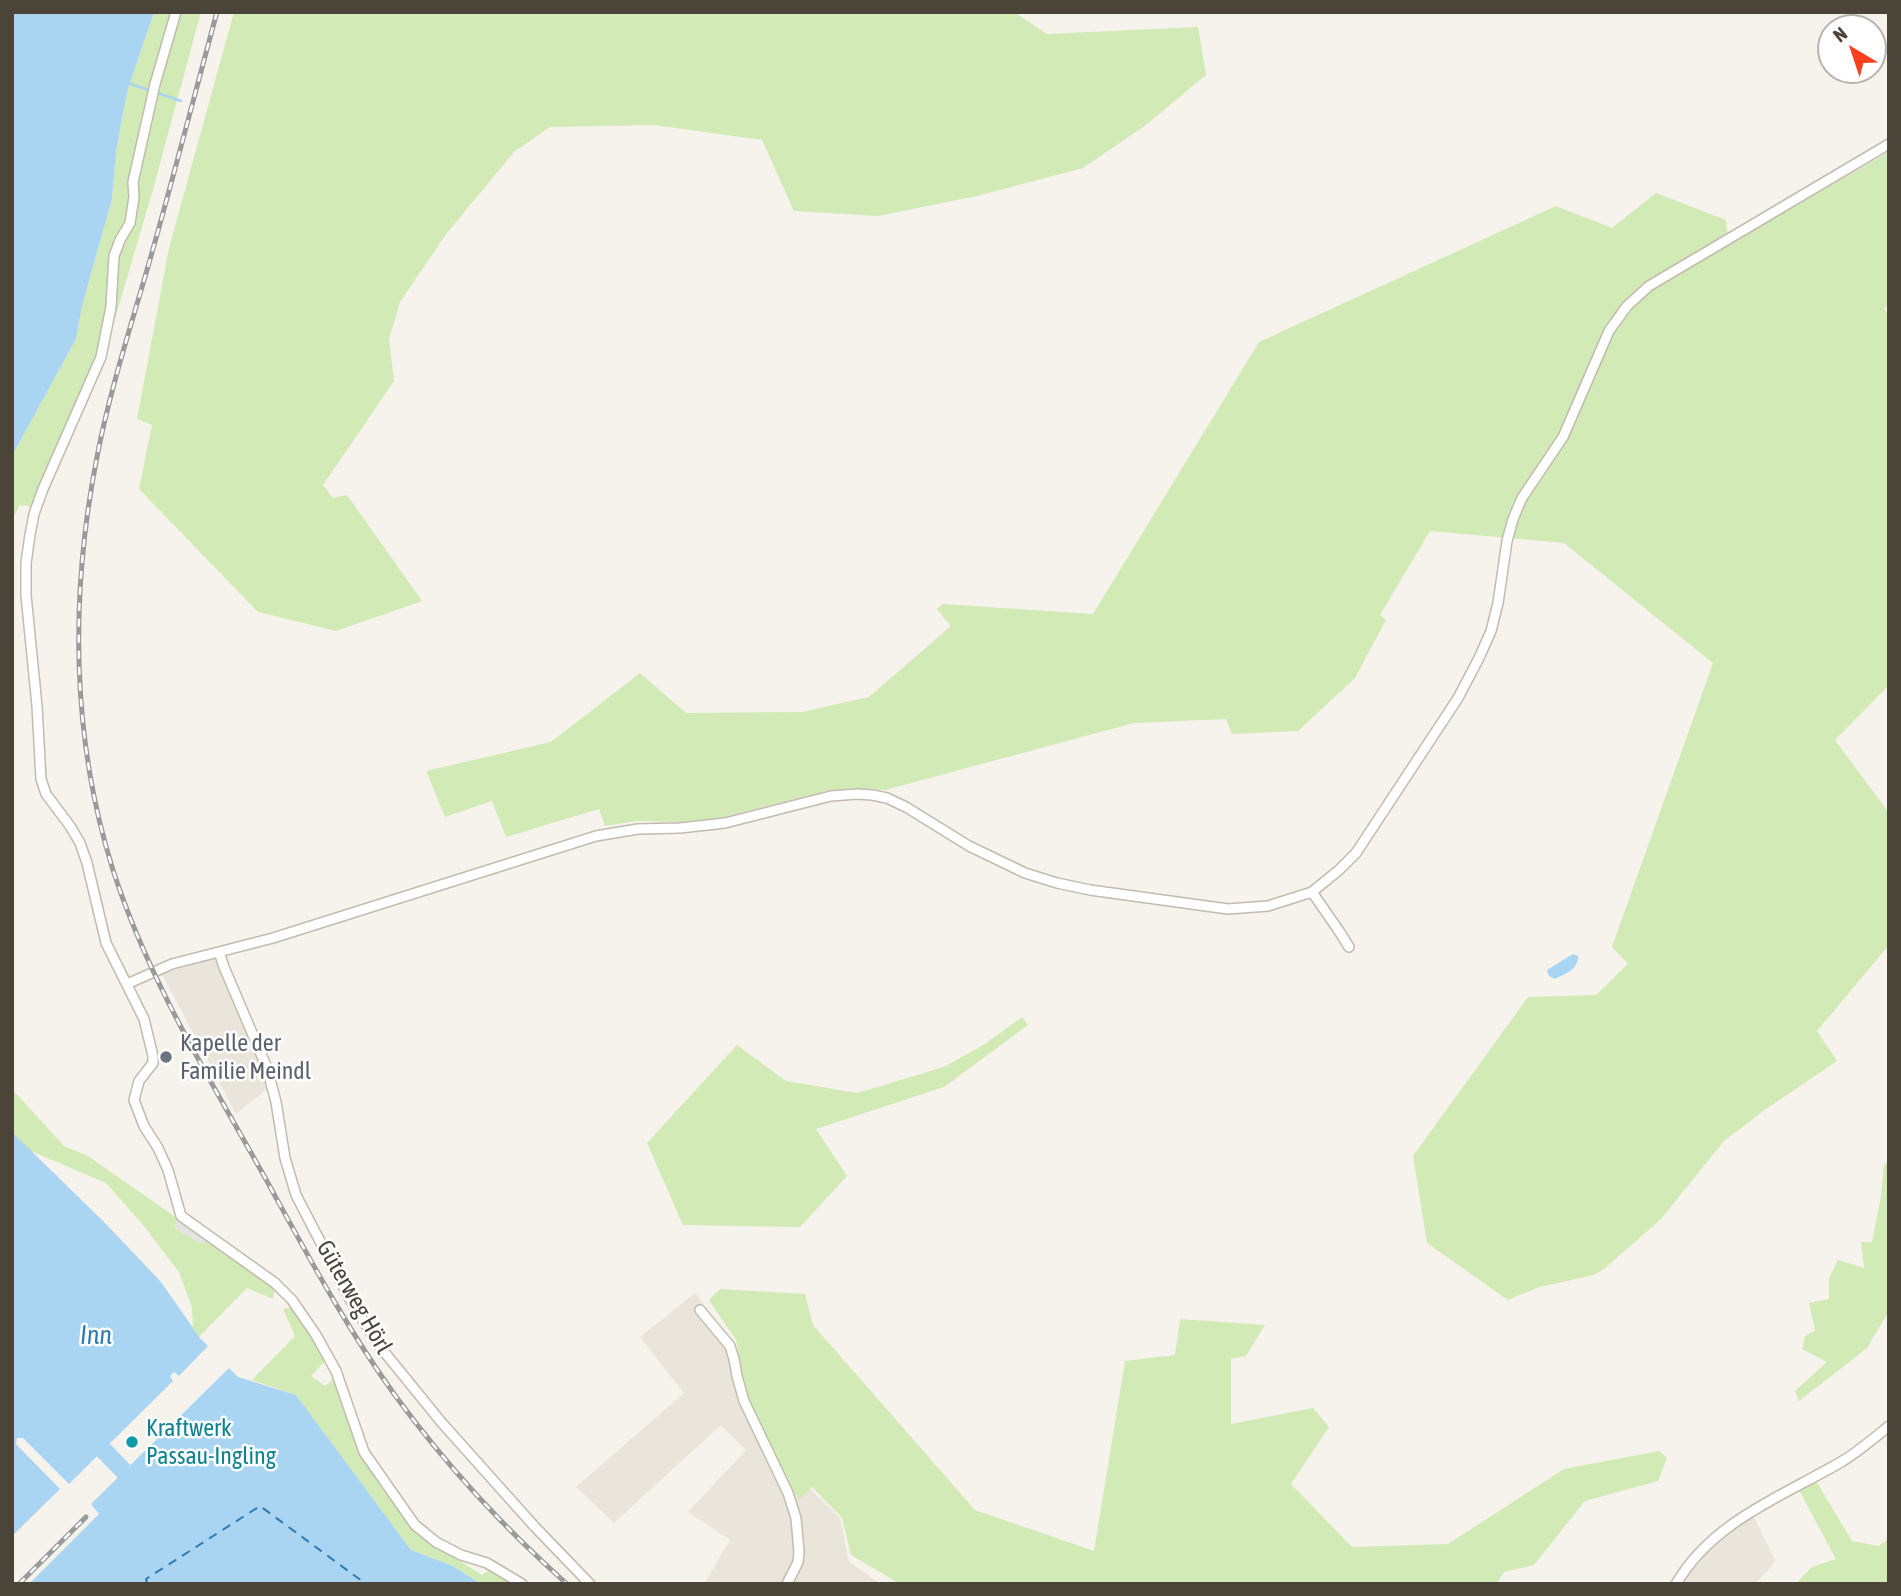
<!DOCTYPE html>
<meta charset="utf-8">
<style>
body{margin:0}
#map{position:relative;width:1901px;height:1596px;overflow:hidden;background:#f6f3ec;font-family:"Asap Condensed",sans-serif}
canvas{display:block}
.frame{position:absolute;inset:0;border:14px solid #4b4439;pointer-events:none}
.north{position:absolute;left:1817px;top:14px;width:70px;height:70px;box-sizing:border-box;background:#fff;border:2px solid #b7b4b0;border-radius:50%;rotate:321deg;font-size:19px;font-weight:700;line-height:28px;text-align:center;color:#4b4439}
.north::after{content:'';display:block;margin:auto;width:24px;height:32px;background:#fc3f1d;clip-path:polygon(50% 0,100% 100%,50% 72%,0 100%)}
</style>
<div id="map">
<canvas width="1901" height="1596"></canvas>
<div class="frame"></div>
<div class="north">N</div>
</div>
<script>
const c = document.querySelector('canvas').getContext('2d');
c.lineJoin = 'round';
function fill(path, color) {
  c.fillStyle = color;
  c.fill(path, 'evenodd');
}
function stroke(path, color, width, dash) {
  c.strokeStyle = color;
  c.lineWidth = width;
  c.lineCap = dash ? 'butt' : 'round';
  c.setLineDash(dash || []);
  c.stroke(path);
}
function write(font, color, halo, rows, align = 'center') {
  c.font = font + ' "Asap Condensed",sans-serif';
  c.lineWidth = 5;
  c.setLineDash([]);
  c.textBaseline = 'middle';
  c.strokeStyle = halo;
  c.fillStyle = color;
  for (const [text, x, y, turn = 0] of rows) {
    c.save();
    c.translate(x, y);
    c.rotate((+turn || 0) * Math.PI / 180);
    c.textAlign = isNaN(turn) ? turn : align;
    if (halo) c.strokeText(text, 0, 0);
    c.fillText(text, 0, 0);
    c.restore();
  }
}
const residential = new Path2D(`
 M216,957L269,1087L236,1114L162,974Z
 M695,1293L733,1343L775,1455L840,1518L849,1562L881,1584H704L730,1540L688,1512L746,1450L721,1425L614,1523L576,1487L684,1393L640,1337Z
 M1753,1515L1775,1560L1769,1569L1755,1584H1681L1702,1554Z`);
const green = new Path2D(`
 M154,12H201L152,193L102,363L33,507L20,505L12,520V456L76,339L82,306L112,199L116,152L127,92Z
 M234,12H1014L1047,34L1198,27L1206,75L1146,125L1083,168L977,196L878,216L794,211L762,140L654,125L550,127L514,152L447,233L400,302L389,339L394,381L323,485L333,498L347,495L422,601L336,631L258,612L139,489L152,425L137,419L169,248Z
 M1889,152V304L1884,309L1889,315V685L1835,740L1889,813V945L1817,1031L1837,1061L1766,1109L1724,1141L1660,1220L1604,1269L1594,1275L1539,1287L1508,1300L1427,1243L1413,1156L1528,997L1596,995L1628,964L1612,947L1713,663L1564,543L1430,531L1380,615L1386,620L1355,678L1298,731L1232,734L1226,719L1134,723L885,790L857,788L830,790L724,817L681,822L637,821L605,826L599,809L506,837L492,801L445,817L426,771L551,742L640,673L686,713L802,712L869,697L951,626L937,609L943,604L1093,614L1259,342L1556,206L1612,228L1656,193L1726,220L1728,245Z
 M1022,1017L1028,1025L944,1087L816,1129L847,1176L800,1227L683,1225L647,1143L737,1045L786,1081L857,1093L944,1067L985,1044Z
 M12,1089L64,1146L88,1156L177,1218L175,1228L200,1243H212L275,1289L273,1299L247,1288L199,1337L193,1328L192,1307L179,1272L144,1226L106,1183L31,1151L12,1132Z
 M1889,1163V1311L1867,1348L1799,1401L1795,1391L1827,1362L1802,1349L1805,1336L1815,1331L1809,1303L1829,1299V1278L1838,1260L1864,1268L1861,1242H1872L1881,1196L1884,1164Z
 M720,1289L805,1294L813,1325L975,1510L1094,1551L1125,1361L1175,1355L1180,1319L1265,1325L1246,1356L1231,1359V1424L1313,1408L1329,1427L1291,1484L1352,1547L1448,1544L1564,1469L1659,1451L1667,1458L1658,1481L1585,1501L1534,1565L1504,1572L1496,1584H900L851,1555L842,1518L812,1487L799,1500L748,1400L736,1340L709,1300Z
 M292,1307L326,1360L311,1376L325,1386L335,1378L363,1458L383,1490L417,1534L482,1575L491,1569L517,1584H481L453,1566L411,1550L296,1395L252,1380L295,1336L283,1309Z
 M1816,1481L1852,1541L1878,1546L1889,1539V1584H1796L1812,1567L1836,1559L1799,1490Z`);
const parking = new Path2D(`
 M177,1218L212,1242V1243H200L175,1228Z`);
const water = new Path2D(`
 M12,12H154L127,92L116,152L112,199L82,306L76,339L12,456Z
 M1573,954L1578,956C1578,970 1566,973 1555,979L1549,976L1547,970Z
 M12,1132L106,1224L161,1282L200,1338L208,1346L179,1376L174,1372L170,1376L173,1381L69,1484L23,1438H17L16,1444L60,1489L12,1536Z
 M229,1368L238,1377L296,1395L411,1550L453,1566L481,1584H29L99,1514L91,1504Z`);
const stream = new Path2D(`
 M128,83L181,101`);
const river = new Path2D(`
 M88,1434L139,1487`);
const ferry = new Path2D(`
 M147,1584L146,1579L260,1506L366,1584`);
const minor = new Path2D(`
 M176,12L155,84L133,182L134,197L130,223L120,240L114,256L111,307L101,357L43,489L34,514L30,535L26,563V595L37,706L41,779L46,794L70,826L80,843L87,863L106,943L144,1019L153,1056V1063L139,1081L134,1100L144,1126L158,1148L168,1170L181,1216L275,1283L292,1300L316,1335L336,1371L364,1452L415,1525L436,1542L461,1555L487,1563L522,1584
 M1312,892L1339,931L1349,947
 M219,952L224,967L267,1068L276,1102L285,1158L296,1195L351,1301L377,1343L442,1423L535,1527L590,1584
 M127,984L172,964L273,938L596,836L638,829L680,828L725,823L831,796L857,794L872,795L887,798L906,807L969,846L1025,873L1057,883L1090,890L1228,909L1268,906L1312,892L1339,870L1356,853L1458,698L1479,658L1491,631L1498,603L1507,541L1513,519L1522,498L1563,437L1609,331L1627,306L1649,286L1889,144
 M700,1310L730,1346L734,1359L737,1376L744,1401L788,1493L796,1518L799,1552L798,1562L787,1584
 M1676,1584C1713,1521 1781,1497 1841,1462C1858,1452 1873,1439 1889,1426`);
const rail = new Path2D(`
 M217,12C195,93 174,175 151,256C132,323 110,389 97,457C70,594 71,737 113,870C148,979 208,1076 263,1174C305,1250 346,1328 397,1398C447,1466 504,1528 567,1584
 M19,1584L86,1517`);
const markers = [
 [166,1057,7,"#6b7280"],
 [132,1442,7,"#0f9aa8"]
];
const worshipNames = [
 ["Kapelle der",180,1043],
 ["Familie Meindl",180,1071]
];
const streetNames = [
 ["Güterweg Hörl",354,1297,60]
];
const cultureNames = [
 ["Kraftwerk",146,1428],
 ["Passau-Ingling",146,1456]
];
const waterNames = [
 ["Inn",96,1336]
];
fill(residential, '#eae5da');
fill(green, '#d2eab5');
fill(parking, '#e5e3e0');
fill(water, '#a9d4f2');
stroke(stream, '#a9d4f2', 2.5);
stroke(river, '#a9d4f2', 18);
stroke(ferry, '#2e7ab2', 2, [9, 7]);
stroke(minor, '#c2bbae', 12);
stroke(minor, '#fff', 9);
stroke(rail, '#9a9a9a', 5);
stroke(rail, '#fff', 2.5, [8]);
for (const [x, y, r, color] of markers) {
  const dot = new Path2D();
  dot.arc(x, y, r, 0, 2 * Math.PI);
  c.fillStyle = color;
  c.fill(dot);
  stroke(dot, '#fff', 2.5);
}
write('24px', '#5b616d', '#fff', worshipNames, 'left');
write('24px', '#4b4439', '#fff', streetNames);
write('24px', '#0d838f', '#fff', cultureNames, 'left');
write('italic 26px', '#2e7ab2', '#fff', waterNames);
</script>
